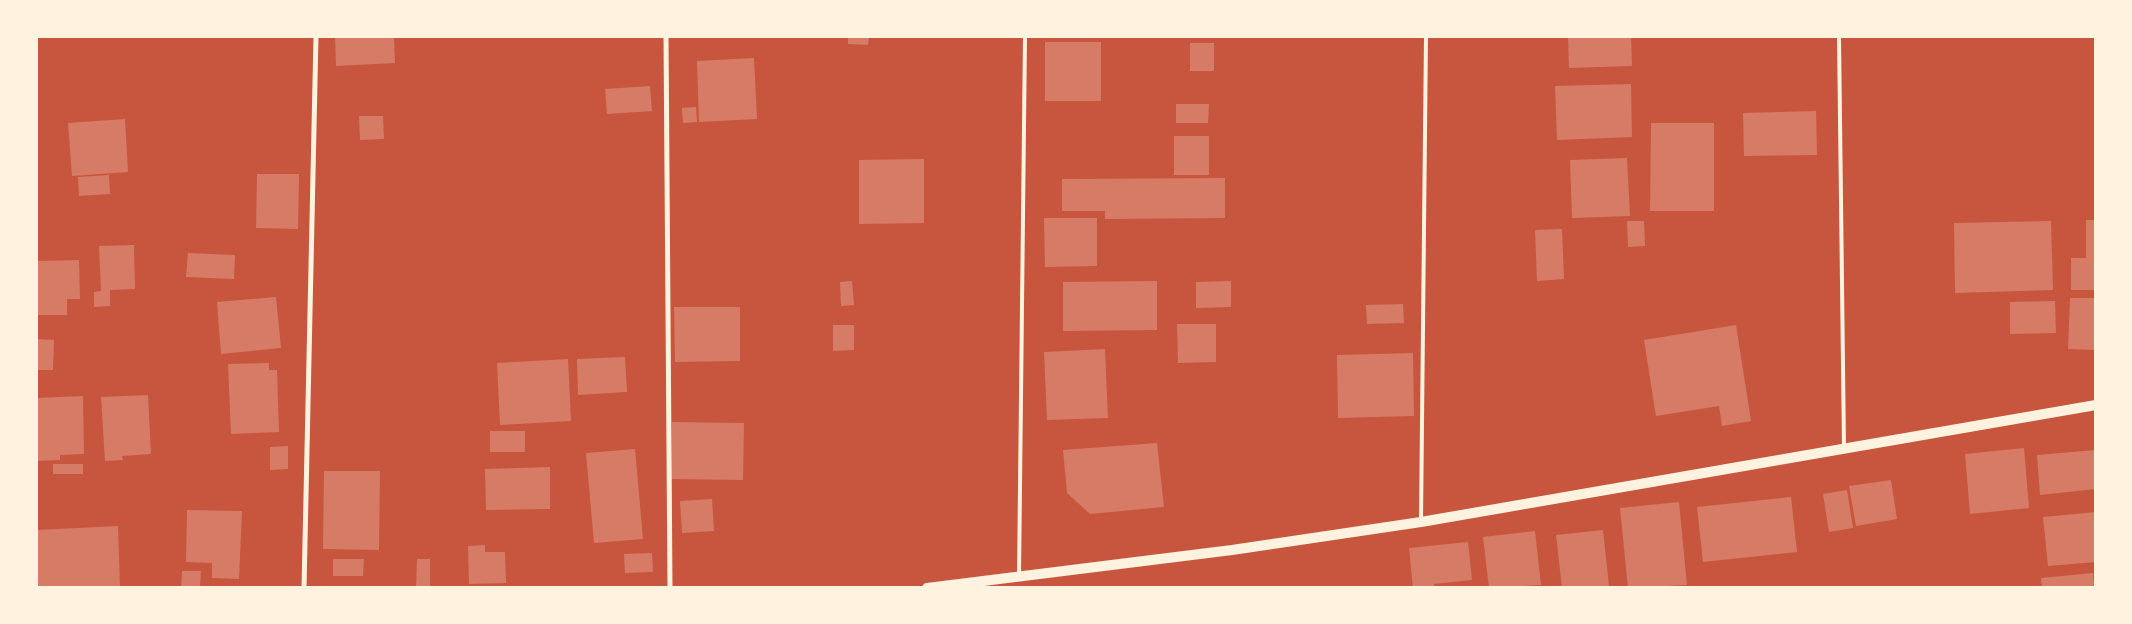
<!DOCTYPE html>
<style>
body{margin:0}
#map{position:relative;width:2132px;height:624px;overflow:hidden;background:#c8553d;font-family:"Open Sans",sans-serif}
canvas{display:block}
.frame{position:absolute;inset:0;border:38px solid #fff3e0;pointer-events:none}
</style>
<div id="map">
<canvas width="2132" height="624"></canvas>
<div class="frame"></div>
</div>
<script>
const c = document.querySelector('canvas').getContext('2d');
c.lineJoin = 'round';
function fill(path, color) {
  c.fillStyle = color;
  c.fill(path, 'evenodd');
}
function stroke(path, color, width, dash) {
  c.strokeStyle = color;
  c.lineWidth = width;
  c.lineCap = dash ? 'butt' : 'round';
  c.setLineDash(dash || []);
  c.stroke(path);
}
const building = new Path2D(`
 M335,36H394L395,63L336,66Z
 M848,36H869L868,45L848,44Z
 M1568,36H1631L1632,66L1569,68Z
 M1045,42H1101V101H1045Z
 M1190,43H1214V71H1190Z
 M754,58L757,119L699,122L697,61Z
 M1631,84L1632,137L1557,140L1555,86Z
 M650,86L652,111L607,114L605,89Z
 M1176,104H1209L1208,123H1176Z
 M696,107L697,122L683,123L682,108Z
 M1816,111L1817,155L1744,156L1743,113Z
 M359,116H383L384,139L360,140Z
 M125,119L128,172L72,176L68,123Z
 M1651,123H1714V211H1650Z
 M1174,136H1209V175H1174Z
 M1627,158L1630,216L1572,218L1570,160Z
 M924,159V223L859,224V160Z
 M257,174H299L298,229L256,228Z
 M109,175L110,194L79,196L78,177Z
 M1225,178V218L1105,219V211H1062V179Z
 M1044,218H1097V266L1045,267Z
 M2086,220H2096V290H2071V258H2086Z
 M1627,221H1644L1645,246L1628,247Z
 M2051,221L2053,290L1955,293L1954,223Z
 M1562,229L1564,279L1537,281L1535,230Z
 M134,245L135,289L110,290V306L94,307V292L101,291L99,246Z
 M188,253L235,255L234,279L186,277Z
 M79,260L80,299H67V315H36V261Z
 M852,281L854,305L841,306L840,282Z
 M1157,281V330L1063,331V282Z
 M1231,281V307L1196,308V282Z
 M276,297L281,348L221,354L217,302Z
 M2070,298H2096V350L2068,349Z
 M2055,301L2056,333L2010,334V302Z
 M1403,304L1404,323L1367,324L1366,305Z
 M674,307H740V361L675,362Z
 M1177,324H1216V362L1178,363Z
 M833,325H854V350L833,351Z
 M1736,325L1751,421L1722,426L1719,406L1656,416L1644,340Z
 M36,339L54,340L53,370H36Z
 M1105,349L1108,418L1047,420L1044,352Z
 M1413,353L1414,416L1338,418L1337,355Z
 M625,357L627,392L578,395L577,359Z
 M568,359L571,421L500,425L497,363Z
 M269,363V370H277L279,432L231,434L228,364Z
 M148,395L151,454L122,456L123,460L105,461L101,397Z
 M83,396L84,454L60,455V460L36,461V398Z
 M672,422L744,423L743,480L671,479Z
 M490,431H525V452H490Z
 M1157,443L1164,507L1090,514L1067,493L1063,450Z
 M288,446V469L270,470V447Z
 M2024,448L2029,508L1970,514L1965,454Z
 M635,449L643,539L594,543L586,453Z
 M2096,450V489L2040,495L2037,455Z
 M53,464H83V474H53Z
 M550,467V509L486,510L485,469Z
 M324,471H380L379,550L323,549Z
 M1891,480L1897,519L1856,526L1849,486Z
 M1847,490L1853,528L1829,532L1823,494Z
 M1791,497L1797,552L1703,562L1697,507Z
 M712,499L714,531L682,533L680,501Z
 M1679,502L1687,585L1628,588L1620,508Z
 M187,510L242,511L239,579L212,578V563L186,562Z
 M2096,512V562L2048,566L2043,517Z
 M118,526L120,588H36V530Z
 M1603,530L1609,586L1562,588L1556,535Z
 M1535,531L1541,585L1489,588L1483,537Z
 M1468,542L1472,580L1434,584L1435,588H1413L1409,548Z
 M485,545V552H505L506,583L469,584L468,546Z
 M652,553L653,572L625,573L624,554Z
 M333,559H364L363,576H333Z
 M417,559H430V588H416Z
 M182,571H201L200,588H181Z
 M2093,573L2094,588H2042L2041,578Z`);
const service = new Path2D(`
 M1839,36L1844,448
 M1421,520L1426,36
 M1019,576L1025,36`);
const minor = new Path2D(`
 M666,36L670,588
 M304,588L316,36`);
const secondary = new Path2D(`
 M927,588L1232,550L1421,522L2096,405`);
fill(building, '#d67c66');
stroke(service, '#fff3e0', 4);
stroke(minor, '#fff3e0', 5);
stroke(secondary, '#fff3e0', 10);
</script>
